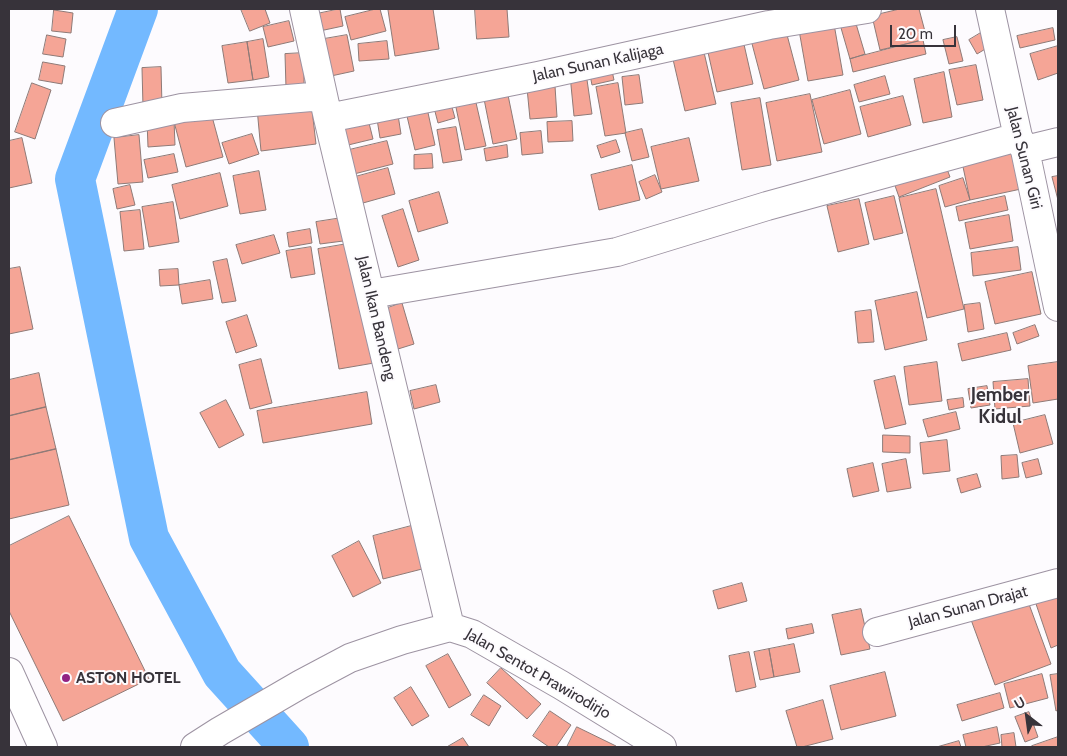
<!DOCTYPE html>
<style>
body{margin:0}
#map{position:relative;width:1067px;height:756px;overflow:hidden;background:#fdfbfe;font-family:Cabin,sans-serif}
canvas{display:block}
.frame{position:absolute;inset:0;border:10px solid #37333a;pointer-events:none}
.north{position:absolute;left:1002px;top:691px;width:50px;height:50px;-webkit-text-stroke:4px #fdfbfe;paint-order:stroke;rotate:330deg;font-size:14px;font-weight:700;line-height:20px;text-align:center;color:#37333a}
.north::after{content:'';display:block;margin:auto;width:18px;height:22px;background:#37333a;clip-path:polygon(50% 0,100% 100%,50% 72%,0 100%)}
.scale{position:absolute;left:890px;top:25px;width:66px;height:22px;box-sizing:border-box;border:2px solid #37333a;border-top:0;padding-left:6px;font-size:15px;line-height:18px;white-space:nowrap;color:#37333a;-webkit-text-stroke:4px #fdfbfe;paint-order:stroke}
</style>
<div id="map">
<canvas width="1067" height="756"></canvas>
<div class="frame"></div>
<div class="north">U</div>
<div class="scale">20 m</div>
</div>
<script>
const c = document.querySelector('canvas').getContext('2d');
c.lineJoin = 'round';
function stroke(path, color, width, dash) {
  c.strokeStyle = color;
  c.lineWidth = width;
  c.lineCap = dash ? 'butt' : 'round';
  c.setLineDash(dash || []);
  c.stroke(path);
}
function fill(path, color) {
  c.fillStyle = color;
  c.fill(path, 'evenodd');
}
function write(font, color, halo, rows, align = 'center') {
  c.font = font + ' Cabin,sans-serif';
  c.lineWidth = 4;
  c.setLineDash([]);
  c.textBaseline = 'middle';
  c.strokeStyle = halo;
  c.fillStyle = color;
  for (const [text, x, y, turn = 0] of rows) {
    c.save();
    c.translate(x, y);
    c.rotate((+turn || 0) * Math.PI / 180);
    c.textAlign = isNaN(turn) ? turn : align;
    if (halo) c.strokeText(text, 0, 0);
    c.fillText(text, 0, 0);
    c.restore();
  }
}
const river = new Path2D(`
 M138,9L75,179L149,538L222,673L289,747`);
const building = new Path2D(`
 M241,9H265L270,23L250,31Z
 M340,9L343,26L315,32L312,15Z
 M376,9H380L386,31L351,40L345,17Z
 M397,9H433L439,49L395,56L388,10Z
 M475,9H507L509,37L477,39Z
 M900,9H919L927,39L880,50L872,16Z
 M54,10L73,13L71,33L52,31Z
 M854,17L865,54L850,59L839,21Z
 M289,21L294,41L268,47L263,27Z
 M834,24L843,75L808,81L799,30Z
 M1053,28L1055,40L1020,48L1017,36Z
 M786,31L799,80L764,89L751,40Z
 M984,31L992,45L977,54L969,40Z
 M47,35L66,39L63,57L43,54Z
 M347,35L354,71L331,76L324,39Z
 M957,37L963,61L949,64L943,40Z
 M263,39L269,77L253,80L247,42Z
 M743,40L753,84L717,92L707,48Z
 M923,40L926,54L853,72L850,59Z
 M387,41L389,59L359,61L358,44Z
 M247,42L253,80L228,83L222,46Z
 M1058,46V73L1038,80L1030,54Z
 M703,48L716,104L685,111L672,55Z
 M304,53V87L286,88L285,54Z
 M43,62L65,66L62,84L39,80Z
 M976,65L983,100L957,105L949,70Z
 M611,66L614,80L592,85L589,70Z
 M161,67L162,106L143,107L142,68Z
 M944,72L952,117L923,123L914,79Z
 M586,73L592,114L574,116L570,75Z
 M639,75L643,103L625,105L622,77Z
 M885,76L890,94L859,102L854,85Z
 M32,83L51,90L35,139L15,132Z
 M618,83L626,133L605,136L596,87Z
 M555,86L557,117L530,119L527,88Z
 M850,90L861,134L824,144L812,100Z
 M474,94L486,146L465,150L454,98Z
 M810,94L822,152L777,161L766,103Z
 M508,95L517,139L493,144L484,99Z
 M903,96L911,125L868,137L860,107Z
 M760,98L771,165L742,170L731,103Z
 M450,100L455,118L438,123L433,104Z
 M311,101L316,144L261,151L257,108Z
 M427,108L435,145L415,150L406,112Z
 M210,109L223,157L186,167L173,118Z
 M398,115L401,134L380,138L377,119Z
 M174,120L175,145L148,147L147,121Z
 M572,121L573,141L548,142L547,122Z
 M369,123L373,139L344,146L340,130Z
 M456,127L462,160L443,163L437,130Z
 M642,129L649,157L632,161L625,133Z
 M541,131L543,153L522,155L520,133Z
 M252,134L259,154L229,164L222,143Z
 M139,135L143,182L118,184L114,138Z
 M22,138L32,183L9,188V141Z
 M689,138L699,181L661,189L651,147Z
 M616,140L620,152L601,158L597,146Z
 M387,141L393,164L354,174L349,150Z
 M507,145L508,157L486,161L484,149Z
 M1014,151L1021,189L970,200L962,162Z
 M174,154L178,172L148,178L144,160Z
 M432,154L433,168L414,169V155Z
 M944,161L950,177L899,197L893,180Z
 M632,165L640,200L599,210L591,175Z
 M388,168L395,194L363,203L355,177Z
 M259,171L266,210L240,214L233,176Z
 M220,173L228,206L180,219L172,185Z
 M655,175L662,192L646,199L639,182Z
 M1058,176V200L1052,177Z
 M963,178L970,200L945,207L939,186Z
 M130,185L135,205L117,209L113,189Z
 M936,189L964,309L927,318L899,198Z
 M439,192L448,223L418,232L409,201Z
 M894,196L903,233L874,240L865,203Z
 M1005,196L1008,210L959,221L956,207Z
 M859,199L869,244L838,252L827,206Z
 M173,202L179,242L149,247L142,207Z
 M403,209L419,260L398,267L382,216Z
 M140,210L144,249L124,251L120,212Z
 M1009,215L1013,241L970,249L965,223Z
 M348,217L351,240L320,244L316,222Z
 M310,229L312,243L289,247L287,233Z
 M274,235L280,253L242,264L236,245Z
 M353,243L374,363L339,369L318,249Z
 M311,247L315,274L291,278L286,251Z
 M1018,247L1021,270L973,276L971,253Z
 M227,259L236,301L222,303L213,262Z
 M20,267L33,329L9,334V269Z
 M178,269L179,285L160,286L159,270Z
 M1032,272L1041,314L995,324L985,282Z
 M210,280L213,299L182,304L179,285Z
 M917,292L927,340L885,350L875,301Z
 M402,303L414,344L398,349L385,309Z
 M980,303L984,329L968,332L964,305Z
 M871,310L874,342L858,343L855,312Z
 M247,315L257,346L236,353L226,322Z
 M1035,325L1039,336L1017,344L1013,333Z
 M1007,333L1011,350L962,361L958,344Z
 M261,359L272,403L250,409L239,365Z
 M937,362L942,401L909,405L904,367Z
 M1058,362V399L1033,403L1028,366Z
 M39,373L46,407L9,416V380Z
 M895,376L906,424L885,429L874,381Z
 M1028,379L1030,406L995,409L993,382Z
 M436,385L440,402L414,409L410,391Z
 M987,386L990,405L971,408L968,389Z
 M367,392L372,424L263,443L257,411Z
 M963,398L964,407L949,410L947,400Z
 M226,400L244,435L219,448L200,413Z
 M46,407L56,449L9,460V416Z
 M956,412L960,429L928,437L923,420Z
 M1045,415L1053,444L1020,453L1013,423Z
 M883,435L910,436V453L883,452Z
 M947,440L950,471L923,474L920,443Z
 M56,449L69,505L9,519V460Z
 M1017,455L1019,477L1002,479L1001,456Z
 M906,459L911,488L887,492L882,464Z
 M1038,459L1042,474L1026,478L1022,463Z
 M873,463L879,491L853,497L847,469Z
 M977,474L981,487L961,493L957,479Z
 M69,516L149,679L63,721L9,611V546Z
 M415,525L426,568L383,579L373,536Z
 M359,541L381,583L353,597L332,556Z
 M742,583L747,601L718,609L713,591Z
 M1058,590V645L1051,648L1034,598Z
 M1026,596L1051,664L995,685L970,617Z
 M861,609L870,649L841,655L832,615Z
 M812,624L814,633L788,639L786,629Z
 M794,644L800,672L774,677L769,649Z
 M769,649L774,677L760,680L754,652Z
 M749,652L756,687L736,692L729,656Z
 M448,654L471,695L449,708L426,666Z
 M501,668L541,704L527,719L487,683Z
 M885,672L896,716L841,730L830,686Z
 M1042,674L1048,698L1010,708L1004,684Z
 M1058,674V710L1056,711L1050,675Z
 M411,687L429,716L412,726L394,698Z
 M1000,693L1004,708L962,721L957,705Z
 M484,695L501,706L489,726L471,715Z
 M823,700L833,739L802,747H797L786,711Z
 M550,711L571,725L556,747H549L533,736Z
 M1029,712L1038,737L1025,742L1015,717Z
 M577,727L616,746L615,747H567Z
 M997,727L1000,743L982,747H966L963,735Z
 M1014,733L1016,747H1002L1001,735Z
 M1058,737V747H1033L1032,746Z
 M463,738L469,747H447Z
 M959,741L961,747H937Z`);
const minor = new Path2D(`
 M304,9L328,118L450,627
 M990,9L1018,137L1025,150L1058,307
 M328,118L538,76L769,25L867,9
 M115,123L182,108L323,96
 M1025,150L1058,142
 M371,294L617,252L767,206L1018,137
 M877,632L1058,583
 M9,672L43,747
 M195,747L220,731L301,684L350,658L402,640L450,627L472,634L561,685L662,747`);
const markers = [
 [66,678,5,"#922383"]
];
const streetNames = [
 ["Jalan Sunan Kalijaga",598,63,-12],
 ["Jalan Sunan Giri",1024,158,76],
 ["Jalan Ikan Bandeng",376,318,77],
 ["Jalan Sunan Drajat",968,607,-15],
 ["Jalan Sentot Prawirodirjo",538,674,30]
];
const poiNames = [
 ["ASTON HOTEL",76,678]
];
const quarterNames = [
 ["Jember",1000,395],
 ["Kidul",1000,417]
];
stroke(river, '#73b9ff', 40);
fill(building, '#f5a596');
stroke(building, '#8e7a77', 1);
stroke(minor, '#9d93a2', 30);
stroke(minor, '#fff', 28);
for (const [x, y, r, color] of markers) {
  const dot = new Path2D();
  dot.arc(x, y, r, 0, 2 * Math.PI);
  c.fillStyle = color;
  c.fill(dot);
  stroke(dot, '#fdfbfe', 2);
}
write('16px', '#37333a', '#fdfbfe', streetNames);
write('bold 16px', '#37333a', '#fdfbfe', poiNames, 'left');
write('bold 19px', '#37333a', '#fdfbfe', quarterNames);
</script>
